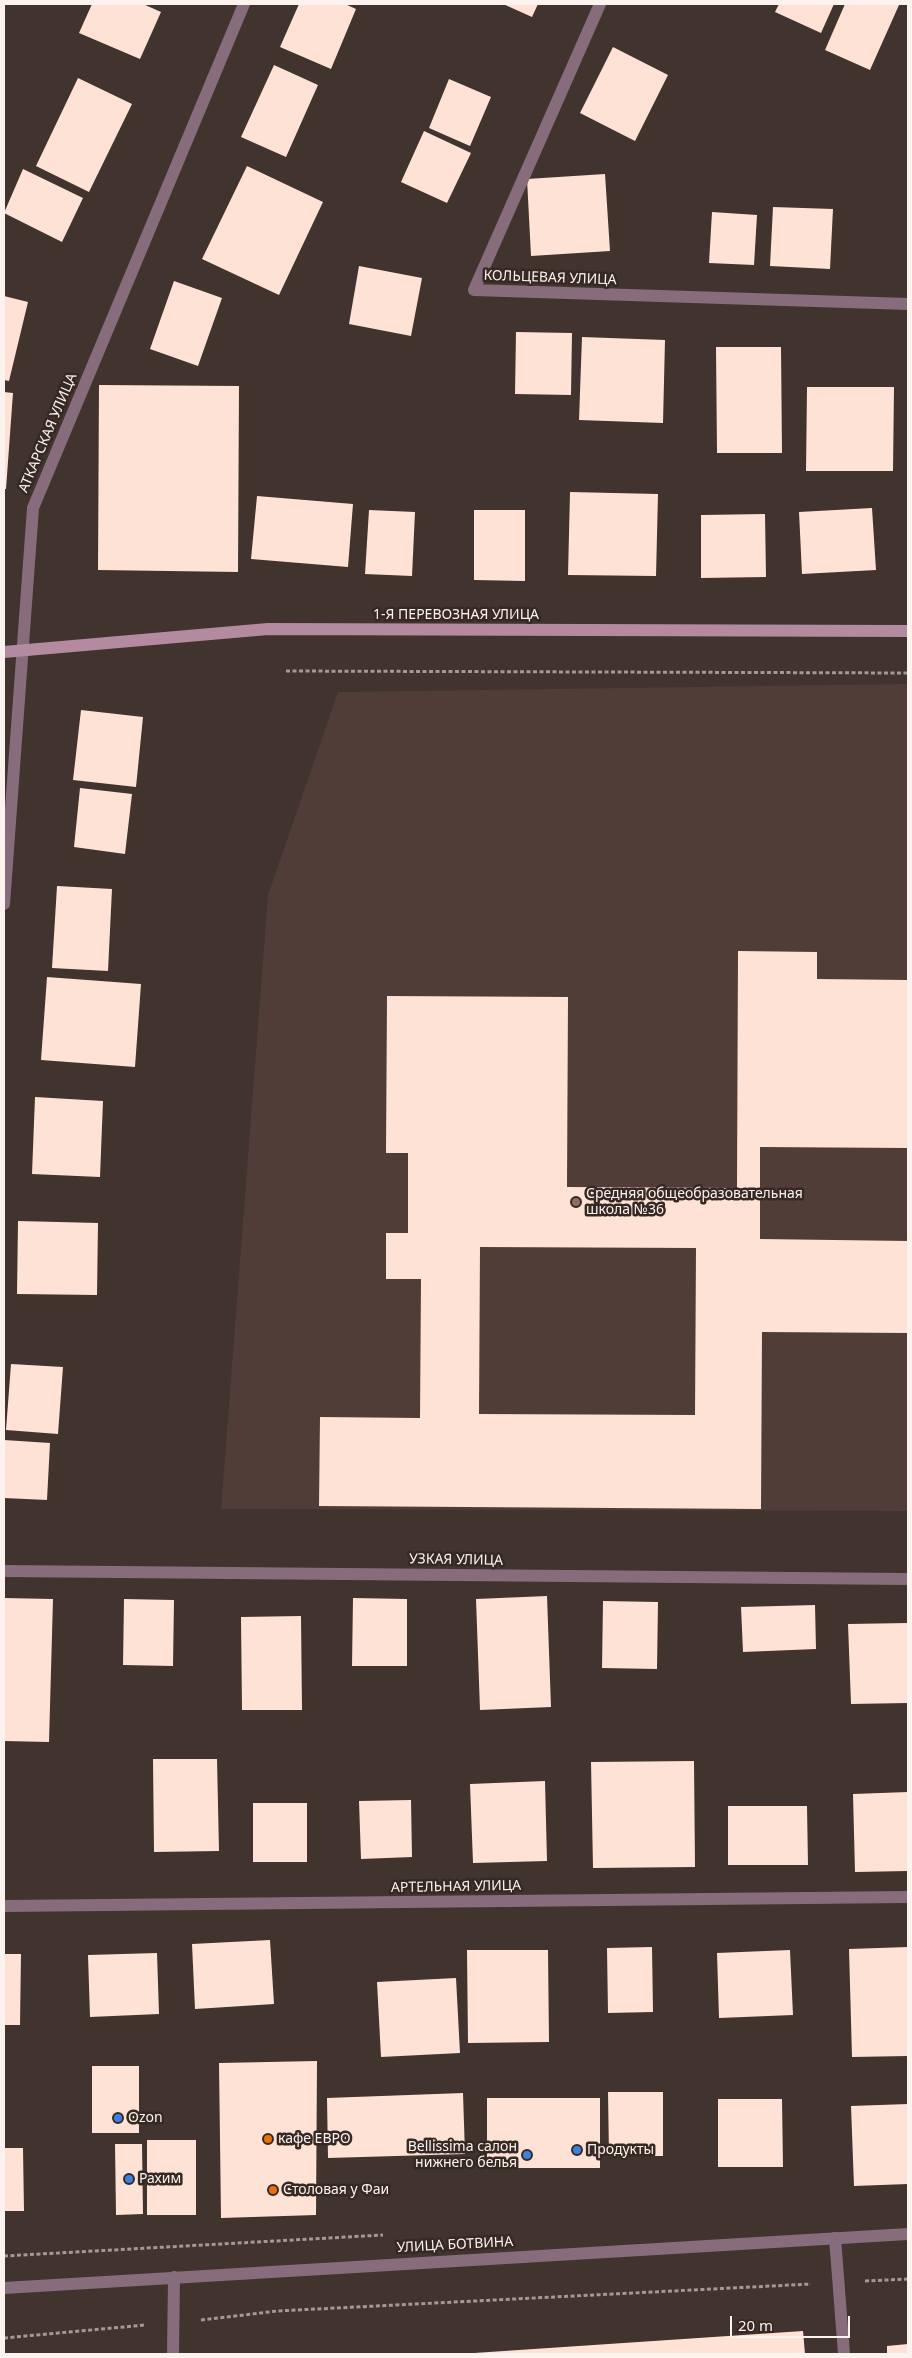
<!DOCTYPE html>
<meta charset="utf-8">
<style>
body{margin:0}
#map{position:relative;width:912px;height:2358px;overflow:hidden;background:#41332d;font-family:"Noto Sans",sans-serif}
canvas{display:block}
.frame{position:absolute;inset:0;border:5px solid #fcf2ee;pointer-events:none}
.scale{position:absolute;left:730px;top:2316px;width:120px;height:22px;box-sizing:border-box;border:2px solid #fcf2ee;border-top:0;padding-left:6px;font-size:15px;line-height:18px;white-space:nowrap;color:#fcf2ee;-webkit-text-stroke:4px #362923;paint-order:stroke}
</style>
<div id="map">
<canvas width="912" height="2358"></canvas>
<div class="frame"></div>
<div class="scale">20 m</div>
</div>
<script>
const c = document.querySelector('canvas').getContext('2d');
c.lineJoin = 'round';
function fill(path, color) {
  c.fillStyle = color;
  c.fill(path, 'evenodd');
}
function stroke(path, color, width, dash) {
  c.strokeStyle = color;
  c.lineWidth = width;
  c.lineCap = dash ? 'butt' : 'round';
  c.setLineDash(dash || []);
  c.stroke(path);
}
function write(font, color, halo, rows, align = 'center') {
  c.font = font + ' "Noto Sans",sans-serif';
  c.lineWidth = 5;
  c.setLineDash([]);
  c.textBaseline = 'middle';
  c.strokeStyle = halo;
  c.fillStyle = color;
  for (const [text, x, y, turn = 0] of rows) {
    c.save();
    c.translate(x, y);
    c.rotate((+turn || 0) * Math.PI / 180);
    c.textAlign = isNaN(turn) ? turn : align;
    if (halo) c.strokeText(text, 0, 0);
    c.fillText(text, 0, 0);
    c.restore();
  }
}
const education = new Path2D(`
 M908,684V1511L221,1509L268,895L338,692Z`);
const building = new Path2D(`
 M92,4H143L161,12L140,59L79,33Z
 M299,4H345L356,9L331,69L280,47Z
 M503,4H538L532,17Z
 M779,4H834L821,33L775,12Z
 M845,4L899,5L870,70L825,50Z
 M613,47L668,75L635,141L580,113Z
 M274,65L318,85L286,157L241,137Z
 M78,78L132,104L89,192L36,166Z
 M449,79L491,97L470,146L429,128Z
 M424,131L471,153L447,203L401,182Z
 M247,166L323,202L279,295L202,259Z
 M23,169L83,198L62,242L4,213Z
 M605,174L610,251L531,256L527,179Z
 M773,207L833,209L830,269L770,266Z
 M712,212L757,215L754,265L709,263Z
 M359,266L422,278L411,336L349,324Z
 M174,281L222,298L198,366L150,349Z
 M4,296L28,302L9,381L4,380Z
 M516,332L572,333L571,395L515,394Z
 M582,337L665,340L663,423L579,420Z
 M716,347H781L782,453H717Z
 M99,385L239,386L238,572L98,570Z
 M807,387H894L893,471H806Z
 M4,392L13,393L6,489H4Z
 M570,492L658,494L656,576L568,575Z
 M257,496L353,504L348,567L251,559Z
 M872,508L876,570L802,574L799,512Z
 M369,510L415,512L412,576L365,574Z
 M474,510H525V581L474,580Z
 M765,514L766,577L701,578V515Z
 M81,710L143,717L136,787L73,780Z
 M80,788L132,794L125,854L74,847Z
 M57,886L112,889L108,971L52,968Z
 M738,951L817,952V979L908,980V1148L760,1147V1239L908,1241V1333L762,1332L761,1509L319,1506L320,1417L420,1418L421,1279H386V1233H408V1153H386L387,996L568,997L567,1187L737,1188ZM480,1247L696,1248L695,1415L479,1414Z
 M47,977L141,984L135,1067L41,1060Z
 M35,1097L103,1101L100,1177L32,1174Z
 M18,1221L98,1223L97,1295L17,1294Z
 M11,1364L63,1367L58,1434L6,1430Z
 M4,1440L50,1443L47,1500L4,1498Z
 M547,1596L551,1707L480,1710L476,1599Z
 M4,1598L53,1599L49,1742L4,1741Z
 M353,1598L407,1599V1666H352Z
 M124,1599L174,1600L173,1666L123,1665Z
 M603,1601L658,1602L657,1669L602,1668Z
 M815,1605L816,1649L743,1652L741,1607Z
 M301,1616L302,1710H242L241,1617Z
 M908,1623V1703L851,1704L848,1624Z
 M153,1759H217L219,1851L154,1852Z
 M694,1761L695,1867L593,1868L591,1762Z
 M545,1781L547,1861L473,1863L470,1784Z
 M908,1792V1871L855,1872L853,1794Z
 M411,1800L412,1857L361,1859L359,1801Z
 M253,1803H307V1862H253Z
 M728,1806H807L808,1865H728Z
 M270,1940L274,2004L195,2009L192,1944Z
 M652,1947L653,2012L608,2013L607,1948Z
 M908,1947V2056L852,2057L849,1949Z
 M467,1950H548L549,2042L468,2043Z
 M790,1950L793,2015L719,2018L717,1953Z
 M157,1953L159,2014L90,2017L88,1955Z
 M4,1954H21L20,2025H4Z
 M456,1978L460,2053L381,2057L377,1982Z
 M317,2061L316,2215L221,2218L219,2063Z
 M92,2066H139V2133H92Z
 M608,2092H663V2156H609Z
 M463,2093L465,2154L328,2158L327,2098Z
 M487,2098H600V2168H487Z
 M718,2099H782L783,2167H718Z
 M908,2104V2184L854,2186L851,2106Z
 M147,2140H196V2215H147Z
 M115,2144H142L143,2214L116,2215Z
 M4,2148H23L24,2211H4Z
 M803,2331L805,2354H474V2353Z
 M908,2344V2354H887V2346Z`);
const path = new Path2D(`
 M286,671L908,673
 M4,2256L383,2235
 M865,2281L908,2279
 M201,2320L277,2311L811,2284
 M4,2338L145,2325`);
const service = new Path2D(`
 M835,2238L844,2354
 M173,2354L174,2277`);
const minor = new Path2D(`
 M600,4L474,290L908,304
 M4,904L33,508L244,4
 M4,1571L908,1579
 M4,1906L908,1897
 M4,2288L908,2234`);
const secondary = new Path2D(`
 M4,652L268,629L908,631`);
const markers = [
 [576,1202,5,"#8d6e63"],
 [118,2118,5,"#3f7fe0"],
 [268,2139,5,"#e8710a"],
 [577,2150,5,"#3f7fe0"],
 [527,2155,5,"#3f7fe0"],
 [129,2179,5,"#3f7fe0"],
 [273,2190,5,"#e8710a"]
];
const streetNames = [
 ["КОЛЬЦЕВАЯ УЛИЦА",550,278,2],
 ["АТКАРСКАЯ УЛИЦА",48,433,-67],
 ["1-Я ПЕРЕВОЗНАЯ УЛИЦА",456,615],
 ["УЗКАЯ УЛИЦА",456,1560,1],
 ["АРТЕЛЬНАЯ УЛИЦА",456,1887,-1],
 ["УЛИЦА БОТВИНА",455,2245,-3]
];
const poiNames = [
 ["Средняя общеобразовательная",586,1194],
 ["школа №36",586,1210],
 ["Ozon",128,2118],
 ["кафе ЕВРО",278,2139],
 ["Bellissima салон",517,2147,"right"],
 ["нижнего белья",517,2163,"right"],
 ["Продукты",587,2150],
 ["Рахим",139,2179],
 ["Столовая у Фаи",283,2190]
];
fill(education, '#503d38');
fill(building, '#ffe2d6');
stroke(path, '#a49893', 3, [4, 2.5]);
stroke(service, '#876c7b', 12);
stroke(minor, '#876c7b', 12);
stroke(secondary, '#b48aa1', 12);
for (const [x, y, r, color] of markers) {
  const dot = new Path2D();
  dot.arc(x, y, r, 0, 2 * Math.PI);
  c.fillStyle = color;
  c.fill(dot);
  stroke(dot, '#362923', 2);
}
write('14px', '#fcf2ee', '#362923', streetNames);
write('14px', '#fcf2ee', '#362923', poiNames, 'left');
</script>
